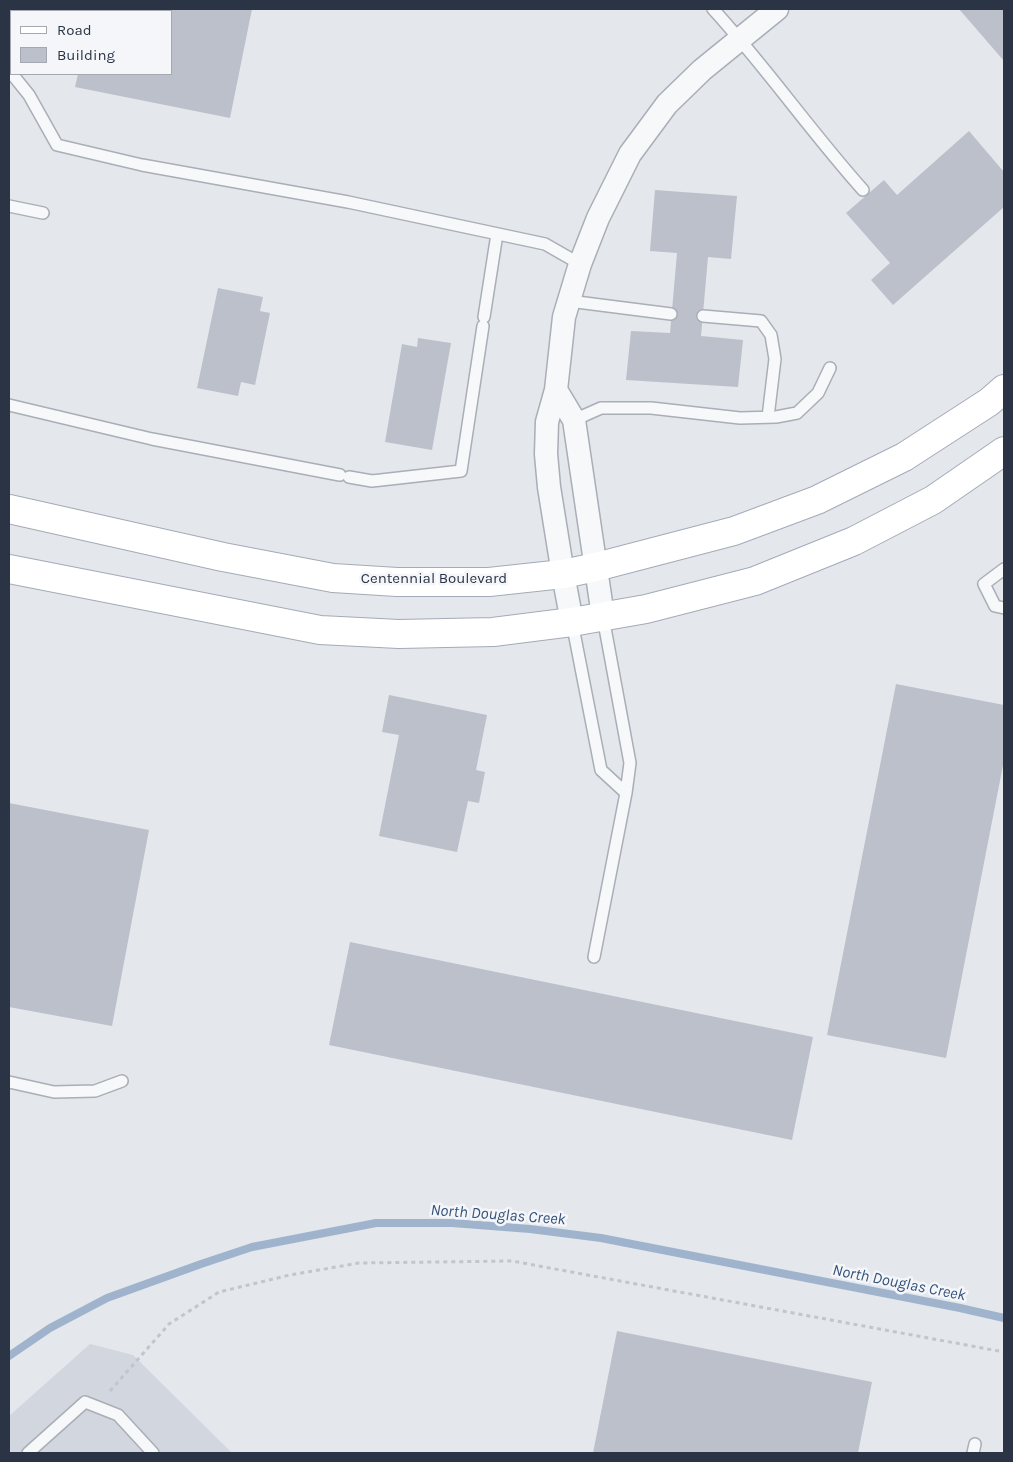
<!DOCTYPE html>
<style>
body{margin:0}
#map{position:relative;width:1013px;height:1462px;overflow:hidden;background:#e4e7ec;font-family:Karla,sans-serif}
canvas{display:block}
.frame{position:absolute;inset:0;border:10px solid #2b3445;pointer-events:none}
.legend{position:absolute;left:10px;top:10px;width:162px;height:65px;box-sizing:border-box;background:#f4f6f9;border:1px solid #a4a8b1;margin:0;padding:6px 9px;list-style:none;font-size:15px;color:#2b3445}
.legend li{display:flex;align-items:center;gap:10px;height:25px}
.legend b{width:25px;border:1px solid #a4a8b1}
</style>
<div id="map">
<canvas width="1013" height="1462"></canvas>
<div class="frame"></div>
<ul class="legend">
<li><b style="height:6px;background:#fff"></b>Road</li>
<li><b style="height:14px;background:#bbc0ca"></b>Building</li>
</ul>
</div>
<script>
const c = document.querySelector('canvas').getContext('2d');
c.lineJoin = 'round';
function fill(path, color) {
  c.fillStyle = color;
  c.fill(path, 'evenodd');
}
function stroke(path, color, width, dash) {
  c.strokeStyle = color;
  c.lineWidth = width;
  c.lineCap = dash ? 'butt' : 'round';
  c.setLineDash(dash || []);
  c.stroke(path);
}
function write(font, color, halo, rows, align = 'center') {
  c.font = font + ' Karla,sans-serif';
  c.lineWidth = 5;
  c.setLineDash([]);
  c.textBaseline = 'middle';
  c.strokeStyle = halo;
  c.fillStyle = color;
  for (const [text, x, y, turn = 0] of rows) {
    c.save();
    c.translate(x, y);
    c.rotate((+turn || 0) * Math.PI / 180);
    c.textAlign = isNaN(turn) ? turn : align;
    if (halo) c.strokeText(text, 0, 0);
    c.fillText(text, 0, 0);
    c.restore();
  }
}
const built = new Path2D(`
 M90,1344L133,1355L232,1453H9V1416Z`);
const stream = new Path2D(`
 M9,1356L50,1328L107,1298L201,1264L252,1247L376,1223H452L530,1229L601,1238L960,1308L1004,1318`);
const building = new Path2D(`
 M91,9H252L230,118L75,87L78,74H171V11H90Z
 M959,9H1004V61Z
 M969,131L1004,172V207L893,305L871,280L890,263L846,213L884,180L897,195Z
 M655,190L737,196L731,259L708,257L701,336L743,340L738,387L626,380L631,331L670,333L677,253L650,251Z
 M218,288L263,297L260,311L270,313L255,385L241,382L238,396L197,388Z
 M418,338L451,343L432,450L385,442L402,344L417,347Z
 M896,684L1004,705V760L946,1058L827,1035Z
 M389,695L487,715L476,770L485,772L479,803L468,801L457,852L379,836L399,735L382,732Z
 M9,803L149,830L112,1026L9,1007Z
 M350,942L813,1037L792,1140L329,1045Z
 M617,1331L872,1382L858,1453H593Z`);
const path = new Path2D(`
 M110,1391L169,1324L219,1292L290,1275L359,1263L512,1261L1004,1352`);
const lane = new Path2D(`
 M713,9C766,67 811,132 863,190
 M12,74L29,95L57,145L142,165L348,202L545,244L580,264
 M9,206L43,213
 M569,301L671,314
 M703,316L761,321L771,335L775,359L768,417
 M484,317L497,234
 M9,405L152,439L340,475
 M574,420L601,408H651L740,418L776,417L797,413L818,393L830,368
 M349,477L372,481L461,471L483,326
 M1004,569L984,584L995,606L1004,608
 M572,622L601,770L626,793
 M594,957L626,793L630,763L603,617
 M9,1082L54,1092L95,1091L122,1081
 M28,1453L85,1402L118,1415L153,1453
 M973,1453L975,1444`);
const street = new Path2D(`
 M556,390L574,420L603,616
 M572,622L563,574L549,487L546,454L547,422L556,390L564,317L580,264L598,218L630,154L667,104L702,70L777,9`);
const primary = new Path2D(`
 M9,509L223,557L333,578L397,582H489L563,574L596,567L734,531L817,500L904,457L989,402L1004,389
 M9,569L320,630L399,634L493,632L572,622L646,609L755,581L854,541L933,500L1004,451`);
const streetNames = [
 ["Centennial Boulevard",434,579]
];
const waterNames = [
 ["North Douglas Creek",498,1215,4],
 ["North Douglas Creek",899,1283,11]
];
fill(built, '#d2d6de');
stroke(stream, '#9fb4cc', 8);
fill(building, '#bbc0ca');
stroke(lane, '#a9aeb7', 14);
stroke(street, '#a9aeb7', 25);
stroke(primary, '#a3abb8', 30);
stroke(path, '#c2c5cb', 3, [4, 4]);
stroke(lane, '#f7f8fa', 11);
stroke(street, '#f7f8fa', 22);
stroke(primary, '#fff', 28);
write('15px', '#2b3445', '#f4f6f9', streetNames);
write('italic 16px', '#34527a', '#f4f6f9', waterNames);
</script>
